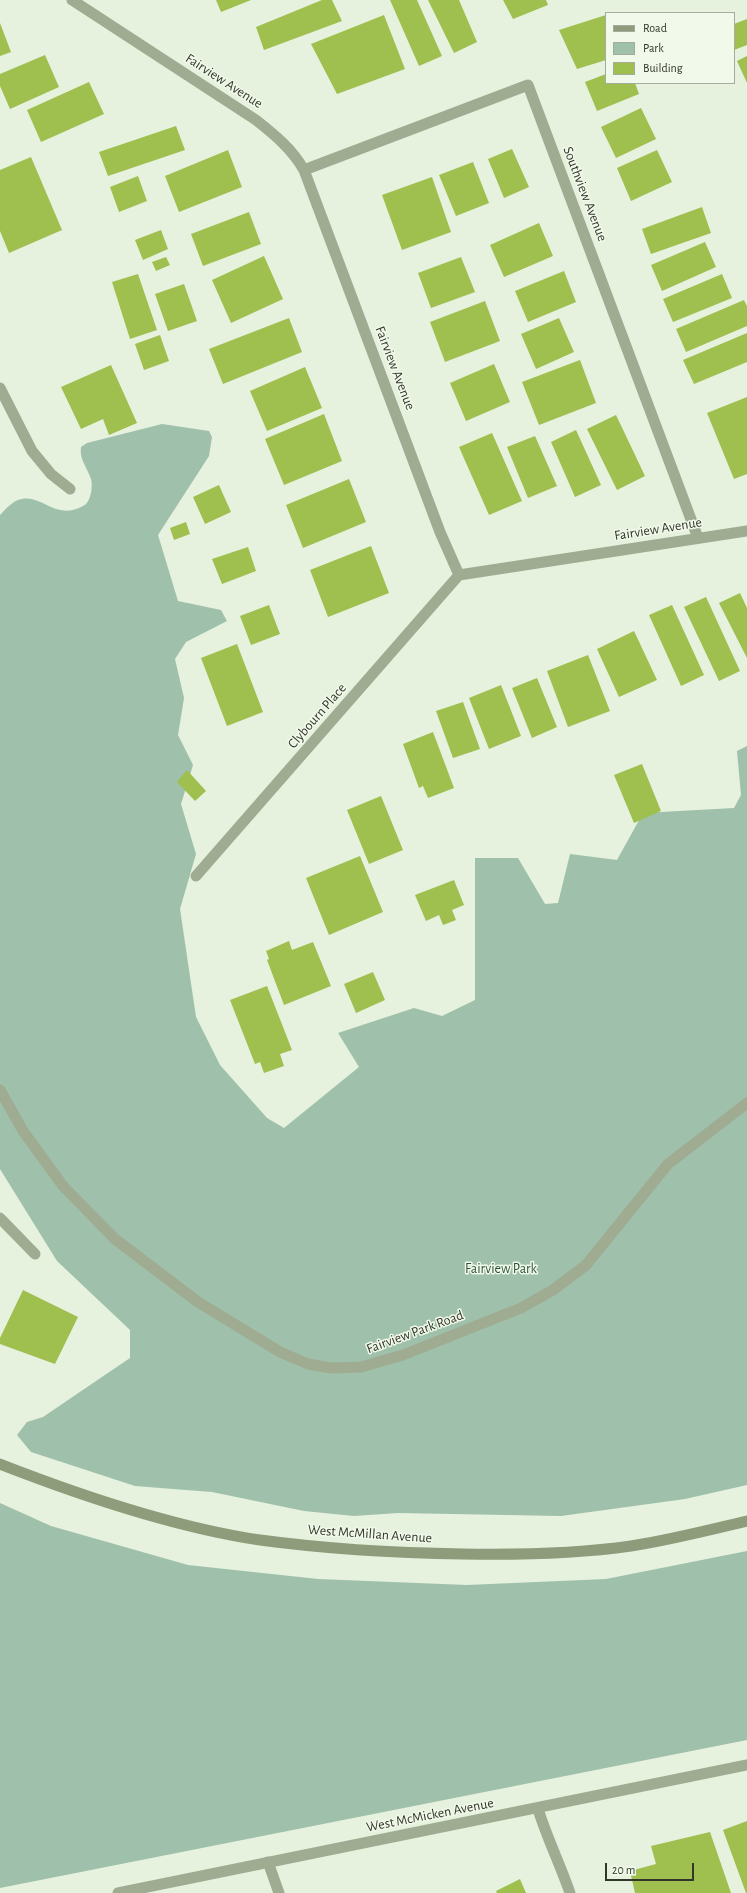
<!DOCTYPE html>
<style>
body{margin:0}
#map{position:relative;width:747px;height:1893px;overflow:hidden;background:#e6f1de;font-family:"Alegreya Sans",sans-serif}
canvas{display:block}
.legend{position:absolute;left:605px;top:12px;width:130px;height:72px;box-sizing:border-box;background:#f1f9ea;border:1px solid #a5ab9d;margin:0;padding:5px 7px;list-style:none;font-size:12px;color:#32372a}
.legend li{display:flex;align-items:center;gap:8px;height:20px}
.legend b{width:20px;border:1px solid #a5ab9d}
.scale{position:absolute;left:605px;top:1863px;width:89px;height:18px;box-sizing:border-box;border:2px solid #32372a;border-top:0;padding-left:5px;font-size:12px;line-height:14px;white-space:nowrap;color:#32372a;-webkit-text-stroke:3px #f1f9ea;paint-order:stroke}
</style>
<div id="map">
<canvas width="747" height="1893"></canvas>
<ul class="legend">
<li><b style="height:5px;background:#8f9c7c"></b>Road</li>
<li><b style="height:11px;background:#9fc0ab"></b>Park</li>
<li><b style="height:11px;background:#9fbf4e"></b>Building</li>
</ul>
<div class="scale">20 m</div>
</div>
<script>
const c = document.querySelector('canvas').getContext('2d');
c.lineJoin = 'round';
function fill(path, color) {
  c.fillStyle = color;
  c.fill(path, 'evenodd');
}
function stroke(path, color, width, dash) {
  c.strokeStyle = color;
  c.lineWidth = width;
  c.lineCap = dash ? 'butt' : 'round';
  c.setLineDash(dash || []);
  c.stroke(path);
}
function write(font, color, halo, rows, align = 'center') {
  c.font = font + ' "Alegreya Sans",sans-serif';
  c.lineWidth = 3;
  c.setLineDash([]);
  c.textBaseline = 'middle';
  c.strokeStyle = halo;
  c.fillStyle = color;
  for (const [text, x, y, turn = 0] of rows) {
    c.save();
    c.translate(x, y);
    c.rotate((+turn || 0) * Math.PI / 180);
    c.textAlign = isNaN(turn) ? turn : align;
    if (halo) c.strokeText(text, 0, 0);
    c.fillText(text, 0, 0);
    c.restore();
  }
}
const green = new Path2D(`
 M162,424L209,431L212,437L209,456L158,535L178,601L221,610L227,621L186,642L175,659L184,698L178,735L193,765L181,804L196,854L180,909L196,1017L220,1065L267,1118L284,1128L359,1067L338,1033L414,1008L442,1016L475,1000V858H518L545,904L558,903L570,854L617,860L643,813L734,808L741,795L737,751L747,746V1485L685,1499L561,1516L398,1513L354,1516L304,1511L212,1492L135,1486L31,1452L17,1435L27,1422L43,1417L130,1358V1330L57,1261L0,1169V515C6,509 13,500 22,499C43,495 55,521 83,506C91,503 93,486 91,479C87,467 79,459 81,447L87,443Z
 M0,1503L51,1526L188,1565L318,1579L467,1585L606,1579L747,1551V1740L0,1888Z`);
const building = new Path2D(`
 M216,0H251L221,12Z
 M322,0H332L342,21L264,50L256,27Z
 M390,0H417L442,56L419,66Z
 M428,0H459L477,42L454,53Z
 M503,0H546L548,5L513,19Z
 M384,15L405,69L337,94L311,44Z
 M606,15V60L577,69L559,30Z
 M747,19V45L734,50V24Z
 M0,23L11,52L0,56Z
 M45,55L59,87L10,109L0,86V74Z
 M747,56V83L737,61Z
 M606,74V83H635L639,94L597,111L585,82Z
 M89,82L104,114L41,142L27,110Z
 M641,108L656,139L616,158L601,127Z
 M176,126L185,150L108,176L99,152Z
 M512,149L529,187L504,198L488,159Z
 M228,150L242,187L179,212L165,176Z
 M657,150L672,182L631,201L617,168Z
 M31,157L62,230L9,253L0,231V170Z
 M473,162L489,203L456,216L439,175Z
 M138,176L147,201L119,212L110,187Z
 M432,177L451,232L402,250L382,195Z
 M702,207L711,233L651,254L642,229Z
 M249,212L261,244L203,266L191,234Z
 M539,223L553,256L504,277L490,245Z
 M161,230L168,249L143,260L135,240Z
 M705,242L716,267L662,291L651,265Z
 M264,256L283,299L231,323L212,280Z
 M166,257L170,265L156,271L152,262Z
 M461,257L475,292L431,308L418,273Z
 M564,271L576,302L528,322L515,291Z
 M138,274L157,330L130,339L112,282Z
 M722,274L732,298L673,322L663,299Z
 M184,284L197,321L168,331L155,294Z
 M744,300L747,306V326L686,352L676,329Z
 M485,301L500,341L445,362L430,322Z
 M289,318L302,352L223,384L209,349Z
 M559,318L574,352L536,369L521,334Z
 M747,333V362L694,384L683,360Z
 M160,335L169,361L144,370L135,344Z
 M580,360L596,403L539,425L522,382Z
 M494,364L510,402L466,421L450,383Z
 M111,365L137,423L109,435L103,419L81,429L61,387Z
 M305,367L322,408L267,431L250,391Z
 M747,397V474L734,479L707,413Z
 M324,414L342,461L284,485L265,439Z
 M616,415L645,476L617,490L587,429Z
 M576,430L601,485L575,497L551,442Z
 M492,433L522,501L489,515L459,447Z
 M535,436L557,486L528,498L507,447Z
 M349,479L366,522L303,548L286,505Z
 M219,485L231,512L205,524L193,497Z
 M186,522L190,534L174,540L170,528Z
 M371,546L389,593L328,617L310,570Z
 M248,547L256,571L222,584L212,559Z
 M740,593L747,608V658L719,603Z
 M706,597L740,671L719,681L684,607Z
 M269,605L280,634L251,645L240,616Z
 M672,605L704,675L681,686L649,615Z
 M634,631L657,680L619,697L597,649Z
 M237,644L263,712L227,726L201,658Z
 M588,655L610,711L568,727L547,671Z
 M537,678L557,727L532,738L512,688Z
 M501,685L521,736L489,749L469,698Z
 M463,702L480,749L453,758L436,711Z
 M433,732L454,788L428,798L423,786L419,788L403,744Z
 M642,764L661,811L634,823L614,775Z
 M187,770L206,791L195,801L177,782Z
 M381,796L403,850L369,864L347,810Z
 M360,856L383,912L329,935L306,878Z
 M454,880L464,905L452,910L456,920L443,925L439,915L426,921L415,895Z
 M289,941L292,950L313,942L331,986L284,1005L267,960L269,959L266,951Z
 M373,972L385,1000L356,1013L344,984Z
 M267,986L292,1050L280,1054L284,1066L264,1073L260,1062L255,1064L230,1000Z
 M23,1290L78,1317L55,1364L0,1344V1338Z
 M747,1821V1893H746L723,1830Z
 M710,1832L731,1893H635L630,1871L656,1864L651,1846Z
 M520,1879L526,1893H497L496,1891Z`);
const service = new Path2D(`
 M0,1218L35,1254`);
const minor = new Path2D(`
 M72,0L256,120C275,135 292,149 304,170L440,532L459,575L747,531
 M304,170L528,85L698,538
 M0,388L32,451L51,474L70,489
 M196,876L459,575
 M0,1090L23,1131L63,1186L115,1239L198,1302L280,1352L308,1364L331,1368L361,1367L403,1355L521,1308L553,1290L586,1265L668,1164L747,1103
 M538,1809C547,1838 560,1864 570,1893
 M268,1862L279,1893`);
const tertiary = new Path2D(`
 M118,1893C328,1849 538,1809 747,1765`);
const secondary = new Path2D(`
 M0,1464C82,1496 173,1527 260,1540C327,1549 395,1553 463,1554C519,1555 575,1554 631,1546C670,1540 709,1530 747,1521`);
const streetNames = [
 ["Fairview Avenue",224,81,33],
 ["Southview Avenue",585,194,69],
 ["Fairview Avenue",395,368,69],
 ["Fairview Avenue",658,529,-9],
 ["Clybourn Place",317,716,-49],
 ["Fairview Park Road",415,1332,-20],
 ["West McMillan Avenue",370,1534,4],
 ["West McMicken Avenue",430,1815,-11]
];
const parkNames = [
 ["Fairview Park",501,1269]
];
fill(green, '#9fc0ab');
fill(building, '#9fbf4e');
stroke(service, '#9fac91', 11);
stroke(minor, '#9fac91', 11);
stroke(tertiary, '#9fac91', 11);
stroke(secondary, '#8f9c7c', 11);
write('14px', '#32372a', '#f1f9ea', streetNames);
write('14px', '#2f543e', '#f1f9ea', parkNames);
</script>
